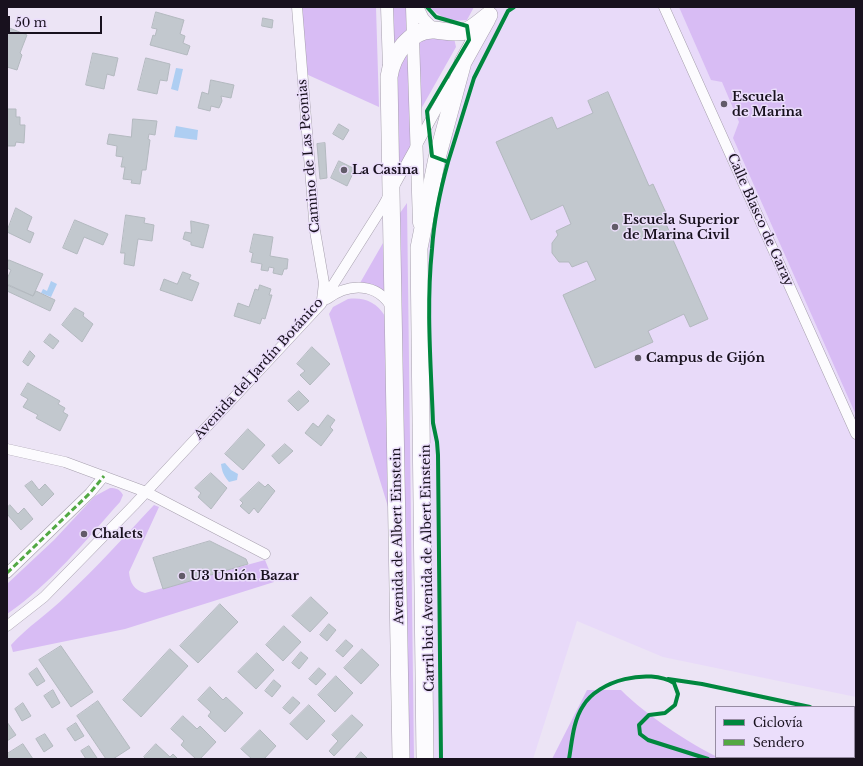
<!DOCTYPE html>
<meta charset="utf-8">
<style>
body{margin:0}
#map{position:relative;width:863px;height:766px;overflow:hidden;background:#ece4f5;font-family:"Libre Baskerville",serif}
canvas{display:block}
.frame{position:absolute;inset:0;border:8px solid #18111e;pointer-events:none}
.legend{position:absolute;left:715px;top:706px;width:140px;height:52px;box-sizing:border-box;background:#ebdefb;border:1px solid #978ca3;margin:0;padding:5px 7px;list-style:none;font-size:12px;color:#18111e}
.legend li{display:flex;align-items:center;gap:8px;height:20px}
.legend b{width:20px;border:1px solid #978ca3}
.scale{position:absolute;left:8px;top:16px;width:94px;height:18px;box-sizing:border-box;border:2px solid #18111e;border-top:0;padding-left:5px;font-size:12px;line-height:14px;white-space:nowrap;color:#18111e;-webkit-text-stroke:3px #ebdefb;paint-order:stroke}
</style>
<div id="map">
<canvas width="863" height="766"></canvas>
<div class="frame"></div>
<ul class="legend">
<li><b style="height:5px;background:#00873e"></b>Ciclovía</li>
<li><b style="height:5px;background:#52a843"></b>Sendero</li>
</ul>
<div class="scale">50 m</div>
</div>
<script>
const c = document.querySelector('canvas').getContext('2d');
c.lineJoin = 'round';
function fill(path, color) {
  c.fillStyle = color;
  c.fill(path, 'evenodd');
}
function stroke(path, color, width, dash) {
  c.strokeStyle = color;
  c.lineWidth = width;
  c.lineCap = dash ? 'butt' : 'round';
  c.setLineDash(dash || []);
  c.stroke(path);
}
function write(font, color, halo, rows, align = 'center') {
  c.font = font + ' "Libre Baskerville",serif';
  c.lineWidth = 3;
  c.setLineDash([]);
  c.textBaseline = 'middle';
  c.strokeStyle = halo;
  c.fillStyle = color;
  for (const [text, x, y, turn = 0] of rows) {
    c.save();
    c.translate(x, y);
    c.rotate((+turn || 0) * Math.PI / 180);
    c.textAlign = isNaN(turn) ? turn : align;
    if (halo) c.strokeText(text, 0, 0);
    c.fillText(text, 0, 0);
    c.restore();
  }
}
const built = new Path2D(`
 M493,7H856V697L663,657L577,621L533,759H425L419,248L463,62Z`);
const green = new Path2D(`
 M301,7H376L379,107L306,74Z
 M387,7H412L417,147L391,190Z
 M430,7H474L467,20C453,22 439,18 430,7Z
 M679,7H856V415L733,138L739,122L722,82L711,80Z
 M419,38H454L456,47L421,109Z
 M407,203L414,759H408L400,213Z
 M387,236V294L369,284L360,283Z
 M348,299C364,297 376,302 385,316L389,510L329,314L333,307Z
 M110,488C116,488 120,489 123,495L120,502C85,541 51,584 7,614V584L54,540L95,496Z
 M154,505L159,507L129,572C130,583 134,590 145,593L265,560L274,582L125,629L13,652L11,645C27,627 49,613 66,596C97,567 125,536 154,505Z
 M587,690H621C647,716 689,743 721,759H552Z`);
const water = new Path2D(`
 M176,68L183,69L178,91L171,89Z
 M176,126L198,130L197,140L174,137Z
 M51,281L57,284L51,297L41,293L43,289L47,291Z
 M225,463L231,470L238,474L237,480L229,482C224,476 222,472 221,464Z`);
const building = new Path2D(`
 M156,12L184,20L180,34L185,36L183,43L190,46L187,55L150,45L153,35L155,36L157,29L152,28Z
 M263,18L273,20L272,28L262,26Z
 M7,27L27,35L20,53L22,55L17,70L7,67Z
 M93,53L118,58L114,76L107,74L104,89L86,85Z
 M146,58L170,64L167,81L160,80L157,94L138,90Z
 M211,80L234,85L231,98L221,96L222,101L219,108L211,106L210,111L198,108L202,92L208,94Z
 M608,92L649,186L653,184L670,222L666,224L708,319L690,327L684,314L648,331L653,342L595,368L563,295L596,280L587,261L572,267L569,262H559L552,253V243L558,235L556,231L571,224L563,205L531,220L496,142L552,117L557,129L593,113L588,101Z
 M7,109H16V117H20V125H25L24,143L16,142L15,146H7Z
 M133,119L157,121L155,135L149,134L148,139L150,140L146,170H142L140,184L131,183L132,180L123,179L125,167H121L123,157L116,156L117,146L107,144L109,134L131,137Z
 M339,124L349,130L343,140L333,134Z
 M325,143L327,178L320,179L317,144Z
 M339,161L355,169L347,186L331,178Z
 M16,208L32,217L27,230L34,233L30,243L7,232Z
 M126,215L145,218L144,223L154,225L152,241L138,239L134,266L124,264L125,253H121Z
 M75,220L108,234L103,245L84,237L77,254L63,248Z
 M191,221L209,225L203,248L191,245V242L183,239L185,232L191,233Z
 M254,234L273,237L270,256L288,259L287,269H284L282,275L273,273L274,268L269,267L268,271L261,270L262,264L251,262L253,253L250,252Z
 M9,260L43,274L33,296L7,285V279L11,270L7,268Z
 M183,272L191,275L189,279L199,283L192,301L160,290L164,279L177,284Z
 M9,285L33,296L36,291L55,300L50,311L7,291Z
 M260,285L271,289L269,295H272L265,319L262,318L260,324L234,316L238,303L249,307L255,289L258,290Z
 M75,308L84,313L83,316L93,324L82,342L62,325Z
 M50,334L59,341L53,349L44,342Z
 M312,347L330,364L310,385L300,375L305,371L297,364Z
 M30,351L35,356L28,366L23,362Z
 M28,383L60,401L58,404L65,408L63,412L68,415L60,431L36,418L38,415L23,407L28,399L21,395Z
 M299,391L309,401L298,411L288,401Z
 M328,415L335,420L330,427L333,430L321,446L305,433L313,423L318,427Z
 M248,429L265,445L243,470L225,454Z
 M285,444L293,451L279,464L272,456Z
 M211,473L227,488L211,509L198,497L201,493L195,488Z
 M32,481L39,490L45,484L54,494L42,506L25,486Z
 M259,482L265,487L268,484L275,491L258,513L254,508L249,514L240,506L243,503L240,500Z
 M10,505L18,514L24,508L33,519L21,530L7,514V508Z
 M210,541L246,559L248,564L163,589L153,558Z
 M311,597L328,613L310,632L292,616Z
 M220,604L238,622L198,663L180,646Z
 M329,624L336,630L327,641L320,635Z
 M284,626L301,642L283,661L266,645Z
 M346,640L353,646L343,657L336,651Z
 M61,646L93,692L71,707L39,660Z
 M170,649L188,666L141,717L123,700Z
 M362,649L379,665L361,684L344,668Z
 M301,652L308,658L299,669L292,663Z
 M257,653L274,670L256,689L238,672Z
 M37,668L45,681L37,686L29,674Z
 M319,668L326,674L316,685L309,679Z
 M336,676L353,693L335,712L318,695Z
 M274,680L281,686L272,697L265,691Z
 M210,687L223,700L226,697L243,713L225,732L208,716L211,712L198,700Z
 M53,690L60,703L52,708L44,696Z
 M293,697L300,703L290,714L283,708Z
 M98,701L130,748L113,759H106L77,716Z
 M23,703L31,716L22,721L15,709Z
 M309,705L325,721L307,740L290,724Z
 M352,715L363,725L334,756L329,751L338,741L332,735Z
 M183,716L197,729L200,726L216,742L200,759H196L181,745L184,741L171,729Z
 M7,722L16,735L7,741Z
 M76,723L84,736L75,741L67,729Z
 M260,730L276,746L264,759H252L241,749Z
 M45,734L53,746L44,752L36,739Z
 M23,744L33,759H7V754Z
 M156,744L170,757L173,754L178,759H146L144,757Z
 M89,746L97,758L96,759H86L81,751Z
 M361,752L368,759H355Z`);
const minor = new Path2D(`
 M297,7L315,231L324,283L322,300
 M664,7L856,434
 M327,299C349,283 377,282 392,308
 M7,449L65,462L146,492L265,554
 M7,573L90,493L104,476
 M7,626L44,597L134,505L321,304L383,206L451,83`);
const tertiary = new Path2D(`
 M387,7L389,68
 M412,7L419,223
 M417,7L423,19L434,30`);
const trunk = new Path2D(`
 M401,759L389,77C392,56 410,28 435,30C446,31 454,34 466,31C474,28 482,20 489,15
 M425,759L419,248L437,158L463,62L487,19`);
const quiet = new Path2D(`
 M7,573L90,493L104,476
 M854,715H856`);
const cycleway = new Path2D(`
 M427,7L436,17L467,26L469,40L427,111L432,156L448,162L474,78L508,11L514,7
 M668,679L702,684L810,707
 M441,759L438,455L437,442L433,423C431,366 426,307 432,249C434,219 440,191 448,162
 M569,759C572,742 573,721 583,706C598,680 649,668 674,683L678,694L675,705L665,713L649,715L639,725L640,734L648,740L708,759`);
const markers = [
 [724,104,4,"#625b69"],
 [344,170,4,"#625b69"],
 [615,227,4,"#625b69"],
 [638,358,4,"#625b69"],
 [84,534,4,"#625b69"],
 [182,576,4,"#625b69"]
];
const poiNames = [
 ["Escuela",732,97],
 ["de Marina",732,112],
 ["La Casina",352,170],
 ["Escuela Superior",623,220],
 ["de Marina Civil",623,235],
 ["Campus de Gijón",646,358],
 ["Chalets",92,534],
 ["U3 Unión Bazar",190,576]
];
const streetNames = [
 ["Camino de Las Peonias",309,156,-95],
 ["Calle Blasco de Garay",760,220,66],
 ["Avenida del Jardín Botánico",259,369,-48],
 ["Avenida de Albert Einstein",398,536,-91],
 ["Carril bici Avenida de Albert Einstein",428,568,-91]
];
fill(built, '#e8daf9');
fill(green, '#d8bcf4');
fill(water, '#aecef2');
fill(building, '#c2c8ce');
stroke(building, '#b3b9bf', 1);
stroke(minor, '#a7a0ae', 11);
stroke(tertiary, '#a7a0ae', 13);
stroke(trunk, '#a7a0ae', 18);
stroke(minor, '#fcfbfe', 10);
stroke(tertiary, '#fcfbfe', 12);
stroke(trunk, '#fcfbfe', 17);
stroke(quiet, '#52a843', 3, [6, 3]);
stroke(cycleway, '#00873e', 4);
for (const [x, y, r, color] of markers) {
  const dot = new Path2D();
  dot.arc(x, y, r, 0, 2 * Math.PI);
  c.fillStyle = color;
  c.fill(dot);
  stroke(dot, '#ebdefb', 1.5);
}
write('bold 13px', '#18111e', '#ebdefb', poiNames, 'left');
write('13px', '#18111e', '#ebdefb', streetNames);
</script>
